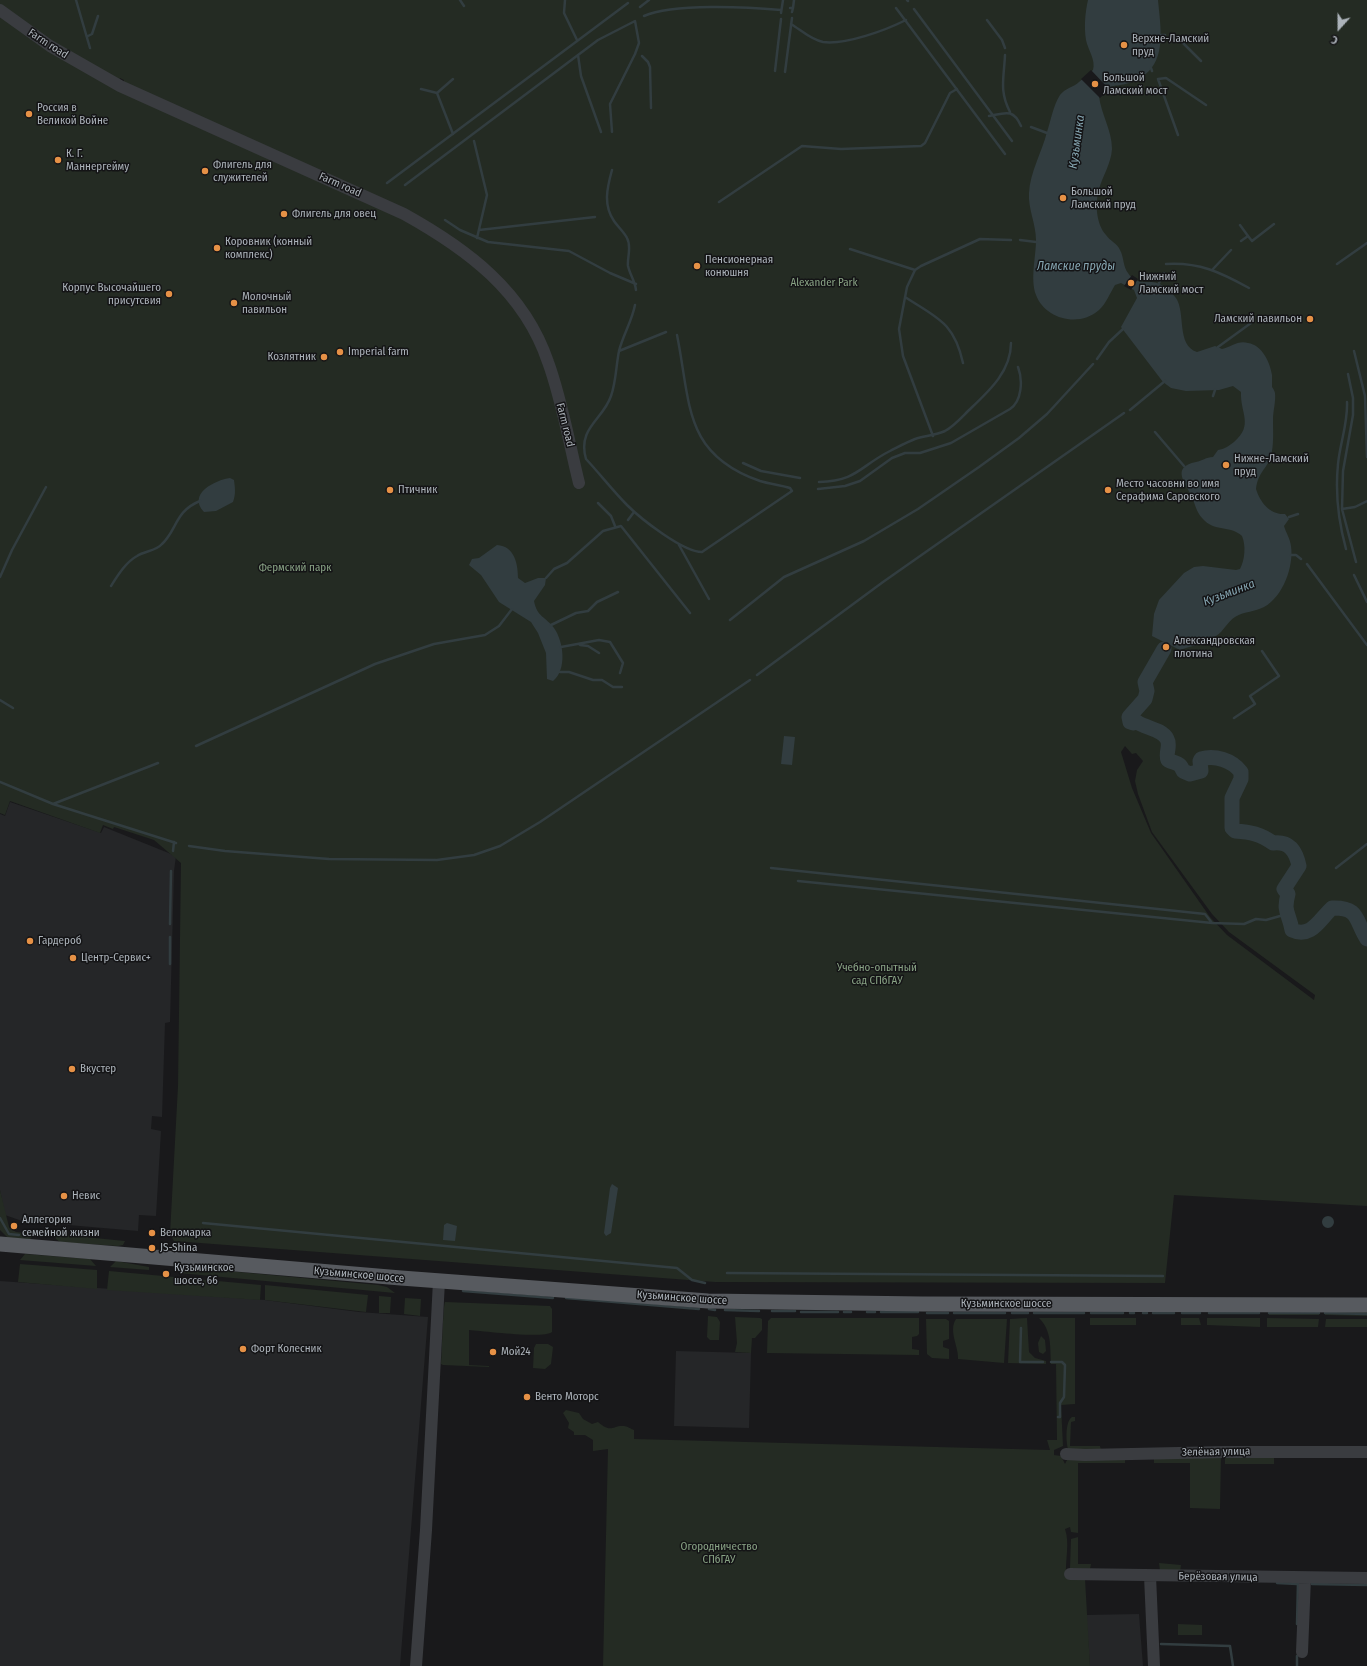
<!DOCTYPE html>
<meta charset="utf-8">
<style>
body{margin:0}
#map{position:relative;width:1367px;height:1666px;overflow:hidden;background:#19191b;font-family:"Fira Sans Condensed",sans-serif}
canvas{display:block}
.north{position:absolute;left:1319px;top:8px;width:40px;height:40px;-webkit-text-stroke:3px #141416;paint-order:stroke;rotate:201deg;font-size:11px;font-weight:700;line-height:16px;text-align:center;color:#acb3ba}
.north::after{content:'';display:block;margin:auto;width:14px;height:18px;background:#acb3ba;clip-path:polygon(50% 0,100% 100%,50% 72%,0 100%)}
</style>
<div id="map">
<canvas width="1367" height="1666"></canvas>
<div class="north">С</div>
</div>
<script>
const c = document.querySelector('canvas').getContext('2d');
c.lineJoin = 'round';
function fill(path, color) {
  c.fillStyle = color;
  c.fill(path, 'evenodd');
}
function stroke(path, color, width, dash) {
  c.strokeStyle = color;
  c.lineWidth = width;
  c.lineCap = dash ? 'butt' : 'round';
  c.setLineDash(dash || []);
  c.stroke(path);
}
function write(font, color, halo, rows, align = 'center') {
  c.font = font + ' "Fira Sans Condensed",sans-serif';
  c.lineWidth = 3;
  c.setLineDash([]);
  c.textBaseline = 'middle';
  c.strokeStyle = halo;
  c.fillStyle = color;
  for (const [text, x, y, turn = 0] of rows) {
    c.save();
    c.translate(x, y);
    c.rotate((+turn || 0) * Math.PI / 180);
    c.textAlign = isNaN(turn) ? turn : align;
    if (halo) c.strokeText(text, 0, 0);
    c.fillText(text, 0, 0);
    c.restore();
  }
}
const built = new Path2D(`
 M10,802L101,833L104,827L176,856L174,871L170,1022L165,1023L162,1117L152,1116L151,1129L161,1131L156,1216L139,1215L138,1231L22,1221L5,1215L0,1190V814L5,816Z
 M0,1281L265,1300L359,1312L428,1317L400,1666H0Z
 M676,1351L751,1353L749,1428L674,1426Z
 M1139,1614L1143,1666H1090L1086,1615Z`);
const green = new Path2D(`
 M0,0H1367V1206L1174,1195L1165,1283L715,1282L174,1241L170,1234L178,1086L181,863L154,840L114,827L113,829L103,825L100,833L10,801L5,815L0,813V15L40,45L416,225L482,270L544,343L467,248L123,84L124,80L120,78L119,81L49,41L0,5ZM1125,746L1132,754L1136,753L1143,761L1137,770L1135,781L1138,794L1152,832L1212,914L1229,932L1315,995L1314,1000L1227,935L1210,917L1151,833L1132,788L1121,752Z
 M0,1190L9,1227L16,1232L35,1234L30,1239L8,1238L0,1230Z
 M54,1234L125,1241L123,1245L118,1246L60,1242L56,1239Z
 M25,1254L90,1259L96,1266L20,1260Z
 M116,1261L149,1267V1270L110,1267Z
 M20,1264L97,1270V1289L18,1282Z
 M206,1269L378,1285L387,1287L395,1293L179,1273L180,1270Z
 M109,1271L261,1285L260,1300L107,1290Z
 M265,1285L368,1295L366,1312L265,1300Z
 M379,1296L391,1297L390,1313H379Z
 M405,1298L421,1299L420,1316L404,1314Z
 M445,1302L550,1306L552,1309V1332C544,1339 483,1331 469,1330V1365L489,1366V1367L443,1365L441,1364C442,1355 443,1305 445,1302Z
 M1269,1312H1319V1315H1269Z
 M1325,1312H1367V1316L1325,1315Z
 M708,1316L717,1317L720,1322L719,1340H710L707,1337Z
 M735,1317L760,1318L762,1319V1330L755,1338H752L751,1353L735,1352L737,1343Z
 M771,1318H919V1334L917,1336L912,1337V1349L919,1350V1355L767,1353L768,1321Z
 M1027,1318L1029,1352L1035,1358L1046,1361V1364L1008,1363L1010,1319Z
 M1039,1318H1075V1404L1061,1405L1063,1446L1054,1450V1455L1061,1456L1065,1464L1068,1458L1125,1460V1463H1078V1533L1071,1532L1070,1527L1065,1529C1070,1543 1065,1560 1066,1576L1085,1579L1090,1666H603L608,1449L593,1451V1440L585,1435H574V1432L568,1428L569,1423L563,1413L566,1410L579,1413L583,1419L592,1424L598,1422C612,1434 612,1425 624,1426C627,1426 631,1429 634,1430V1439L1050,1450L1047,1440H1057L1056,1364H1051C1050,1347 1052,1331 1039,1318Z
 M1090,1318H1136V1325H1090Z
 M1181,1318H1199L1201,1325H1181Z
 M1207,1318H1260V1327L1207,1325Z
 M1267,1318L1319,1319L1318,1327H1267Z
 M926,1319H946L949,1321V1339L943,1341V1347L949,1349V1359L932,1358L927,1354Z
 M956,1319H1007L1004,1363L958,1359C959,1347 948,1331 956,1319Z
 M1326,1319H1367V1327H1325Z
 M1041,1336L1045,1340L1046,1351L1043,1354L1039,1352L1038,1343Z
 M536,1344H548L553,1347L551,1364L545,1369L533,1368L534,1348Z
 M1072,1417H1075V1421L1071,1422L1070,1446H1100L1101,1450L1068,1449C1066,1441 1065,1422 1072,1417Z
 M1221,1454L1220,1509L1190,1508V1463H1154V1459Z
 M1225,1456L1274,1457V1464H1225Z
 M1078,1537V1564H1091L1090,1569L1070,1568L1071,1539Z
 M1159,1563L1181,1565L1180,1572L1160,1571Z
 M1178,1624L1202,1625V1635H1178Z`);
const water = new Path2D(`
 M1088,0H1158C1161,32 1169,70 1129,83C1113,88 1112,82 1099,96C1101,114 1112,130 1112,149C1111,164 1103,175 1099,189C1095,203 1096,224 1106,235C1110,241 1117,243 1120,250C1124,257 1123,267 1128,273C1136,286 1148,280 1157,283C1164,285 1172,293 1176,298C1186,313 1176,345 1197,352L1215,346L1222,349C1231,347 1238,340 1248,343C1262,345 1270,362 1272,375C1272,379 1272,383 1272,387C1273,388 1275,392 1275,393C1276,401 1273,411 1273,420C1273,432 1274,444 1271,456C1267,469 1258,472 1256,489C1260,502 1270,515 1285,514L1289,519L1284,526C1286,533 1290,538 1291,546C1294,566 1283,597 1264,607C1255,612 1245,611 1235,617C1227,622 1224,631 1216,636C1205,643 1192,646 1180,650L1152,636L1154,614L1159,600L1184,573L1194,567L1203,566L1236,570L1240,569C1245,560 1246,545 1242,536C1232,526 1215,531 1205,521C1197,514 1196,507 1192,497C1186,484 1170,467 1196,462C1202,461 1206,457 1213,457L1218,450C1225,449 1227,447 1234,442C1254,425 1240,413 1241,392L1233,386L1219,390L1186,391L1171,388L1163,382L1121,327L1137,298L1134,290L1121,283L1115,285C1110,293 1106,304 1099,310C1079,328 1045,319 1036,295C1030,279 1036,257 1036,240C1036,224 1028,209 1029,193C1030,172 1042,152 1047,132C1051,120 1053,106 1060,95C1065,88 1074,87 1079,82C1084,78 1088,74 1093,70C1096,60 1088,50 1086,40C1084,27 1085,13 1088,0Z
 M230,478L234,480C235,488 236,494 233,502L216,511L204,512C187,494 215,480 230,478Z
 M497,545C515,546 518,565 518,578L525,583L538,578H546L545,585L534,601C537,617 546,617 554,628C564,642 567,670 553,681L547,679L546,653L538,633L531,622L499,602L481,575L469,565L472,559L479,558Z
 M784,736L795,737L792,765L781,764Z
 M612,1184L618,1188L611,1233L606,1236L604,1233L610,1188Z
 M1322 1222a6 6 0 1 1 12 0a6 6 0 1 1-12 0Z
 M447,1223L457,1226L455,1241L443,1240L444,1225Z`);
const pier = new Path2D(`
 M1091,70L1109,89L1100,98L1081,79Z
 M1132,275L1138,279L1131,290L1124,286Z`);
const stream = new Path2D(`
 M76,0L90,48
 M460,0L464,6
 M565,0L564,13L577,40
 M907,0L908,1
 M640,7L649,0
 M790,8H793L792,12
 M793,8L794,0
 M896,8L1005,154
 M914,9L1012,141
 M781,13L783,0
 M644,16C673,3 748,7 781,10
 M987,20L1002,40L1005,48
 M791,24C801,30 811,40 823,42C846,45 886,30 906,20
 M1161,35H1165
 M88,36L92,34L98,16
 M1177,37L1201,61
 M578,55L581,76L601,132
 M1005,55C1004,78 999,91 1010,112
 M642,56L648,62L650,67L651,108
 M1151,68L1152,71
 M775,71L781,19
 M785,72L792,18
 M421,89L437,93L453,134
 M437,93L453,79
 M989,116C1005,113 1013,108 1021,126
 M1031,127L1047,133
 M1178,135L1158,79L1166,78L1206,105
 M474,141L487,195L477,238
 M612,170C607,188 603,205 614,221C618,227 624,232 627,238C632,247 627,257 628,266C630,275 635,281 636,290
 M387,183L628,3
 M405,185L598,40L635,21L639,43L635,54L610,104L612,132
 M719,202L802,146L841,149L921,146L925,143L950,93L957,89
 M445,220L460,230L488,242L569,251L610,273L636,284
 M1240,225L1248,236
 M479,230L595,217
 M1020,240L1036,242
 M1241,241L1248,236L1252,241L1274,224
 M850,249L915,270
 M1166,264C1199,262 1220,272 1249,288
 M1337,264L1367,243
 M1213,269L1231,250
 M1159,283L1164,273
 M905,297C937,318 954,322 963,363
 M635,305C632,321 623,335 619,351C616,366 616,382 611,396C603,420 577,428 586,459C600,474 613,491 627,505C641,519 683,552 702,552L792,491L790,488C780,485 770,484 760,481C683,454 691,404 677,335
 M1218,347L1251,323
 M619,351L666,332
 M1354,351L1365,396L1367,457
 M1097,359L1109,342L1123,329
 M1348,374L1353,398V415L1343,471L1342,509L1356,562
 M1213,396L1215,390
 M1130,410L1165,381
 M1155,432L1184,466
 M933,436L903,356L899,329L907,287L915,270L921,266L980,239L1011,240
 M743,463L761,471L800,478
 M819,482C857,481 860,466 890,451C898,447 907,442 915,439C925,436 936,435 945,431C954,426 961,418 968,411C988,392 1011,372 1011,343
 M818,489L845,486L860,481L892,458L905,453H920L951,443L1010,409C1022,401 1023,380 1018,367
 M598,503L611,516L615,526
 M1342,509L1355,507L1367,501
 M1289,517L1298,514
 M628,520L634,512
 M679,545L709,599
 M1346,549C1338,520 1335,494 1338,464C1340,443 1348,423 1347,402
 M1291,555H1296L1301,559
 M1307,564L1367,645
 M1354,575L1367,602
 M0,577L12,550L46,487
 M546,578L554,569L567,563L603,531L621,526L690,613
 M111,586C118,575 126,562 137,556C145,551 156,551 162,544C177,530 175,511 200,501
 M730,620L784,577L864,541L918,509L979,467L1019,438L1047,414L1093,364
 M551,625L576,613L588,611L597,602L618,592
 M580,645L588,646L599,653
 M561,647L599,640L610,642L623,663L620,673
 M560,672H569L593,680H602L613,687H622
 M757,675L883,582L1124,413
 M0,700L13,708
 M1234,718L1255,704L1250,696L1279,676L1262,651
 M196,746L375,664L434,644L485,635L499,626L512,609
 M0,782L53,804L176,843
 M53,804L158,763
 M189,846L225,851L329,859L437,860L474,855L500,846L540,822L750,680
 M173,851L174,842
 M771,868L1205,914L1212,923
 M1336,868L1367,844
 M798,881L1212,923L1244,924L1256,919L1266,920L1280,916H1288
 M170,924L171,871
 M170,964V937
 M0,1218L9,1234L19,1235
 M203,1223L677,1268L692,1280L705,1283
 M727,1273L1163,1276
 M463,1291L553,1298
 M566,1298L699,1309
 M709,1309L715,1310
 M725,1310L759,1311
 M772,1311H795
 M801,1312H838
 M844,1312H851
 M867,1312H875
 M881,1312H918
 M927,1313H948
 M954,1313H1005
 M1012,1313H1028
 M1034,1313H1084
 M1091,1313H1123
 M1130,1313H1134
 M1143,1313H1147
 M1153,1313H1174
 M1182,1313H1200
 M1209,1313H1259
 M1269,1313H1319
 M1325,1313L1367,1314
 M1021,1328L1020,1362H1043
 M1051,1362H1062L1065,1365L1064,1397L1060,1403V1417H1058
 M1277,1583L1297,1584
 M1312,1584L1367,1585
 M1297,1624L1298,1582
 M1161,1644L1230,1646L1233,1666
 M1297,1656V1666`);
const river = new Path2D(`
 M1164,649L1145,682L1147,691L1145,699L1129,717L1130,722L1133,723L1137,722C1145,728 1162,729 1167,739C1171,746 1165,753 1168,760C1176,764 1180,762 1183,771L1190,774L1201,771L1200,761L1201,759C1215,755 1232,760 1241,772V779L1232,798V828L1235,831C1251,832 1260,834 1273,843C1289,841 1296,851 1299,866L1284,889L1288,894C1283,912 1289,913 1292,930C1311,939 1320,919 1332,908C1360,907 1355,921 1367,939`);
const minor = new Path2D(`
 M0,10L50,46L120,86L404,214C467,249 524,291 548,362C562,400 569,443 579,483
 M1066,1454L1085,1455L1225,1452H1367
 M1070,1574L1367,1578
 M1150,1576L1154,1666
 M1302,1652L1305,1578
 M416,1666L426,1530L439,1281`);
const major = new Path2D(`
 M0,1244L401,1278L708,1301L922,1304L1367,1305`);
const markers = [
 [1124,45,4,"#e69146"],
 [1095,84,4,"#e69146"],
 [29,114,4,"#e69146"],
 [58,160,4,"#e69146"],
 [205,171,4,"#e69146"],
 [1063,198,4,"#e69146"],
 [284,214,4,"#e69146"],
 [217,248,4,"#e69146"],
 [697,266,4,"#e69146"],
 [1131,283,4,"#e69146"],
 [169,294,4,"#e69146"],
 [234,303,4,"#e69146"],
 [1310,319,4,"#e69146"],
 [340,352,4,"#e69146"],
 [324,357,4,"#e69146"],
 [1226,465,4,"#e69146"],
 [390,490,4,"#e69146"],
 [1108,490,4,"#e69146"],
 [1166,647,4,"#e69146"],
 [30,941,4,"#e69146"],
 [73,958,4,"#e69146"],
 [72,1069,4,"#e69146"],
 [64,1196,4,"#e69146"],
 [14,1226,4,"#e69146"],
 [152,1233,4,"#e69146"],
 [152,1248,4,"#e69146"],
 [166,1274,4,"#e69146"],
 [243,1349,4,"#e69146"],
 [493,1352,4,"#e69146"],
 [527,1397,4,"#e69146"]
];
const poiNames = [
 ["Верхне-Ламский",1132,39],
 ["пруд",1132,52],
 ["Большой",1103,78],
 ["Ламский мост",1103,91],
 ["Россия в",37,108],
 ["Великой Войне",37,121],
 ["К. Г.",66,154],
 ["Маннергейму",66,167],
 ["Флигель для",213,165],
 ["служителей",213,178],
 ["Большой",1071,192],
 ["Ламский пруд",1071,205],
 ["Флигель для овец",292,214],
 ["Коровник (конный",225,242],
 ["комплекс)",225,255],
 ["Пенсионерная",705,260],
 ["конюшня",705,273],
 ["Нижний",1139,277],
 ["Ламский мост",1139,290],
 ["Корпус Высочайшего",161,288,"right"],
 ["присутсвия",161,301,"right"],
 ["Молочный",242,297],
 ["павильон",242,310],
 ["Ламский павильон",1302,319,"right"],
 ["Imperial farm",348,352],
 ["Козлятник",316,357,"right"],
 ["Нижне-Ламский",1234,459],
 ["пруд",1234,472],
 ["Место часовни во имя",1116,484],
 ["Серафима Саровского",1116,497],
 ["Птичник",398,490],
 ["Александровская",1174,641],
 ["плотина",1174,654],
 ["Гардероб",38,941],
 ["Центр-Сервис+",81,958],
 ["Вкустер",80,1069],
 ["Невис",72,1196],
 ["Аллегория",22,1220],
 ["семейной жизни",22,1233],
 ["Веломарка",160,1233],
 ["JS-Shina",160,1248],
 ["Кузьминское",174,1268],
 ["шоссе, 66",174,1281],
 ["Форт Колесник",251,1349],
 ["Мой24",501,1352],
 ["Венто Моторс",535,1397]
];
const streetNames = [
 ["Farm road",48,44,33],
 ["Farm road",340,185,24],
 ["Farm road",565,425,76],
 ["Кузьминское шоссе",359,1275,5],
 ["Кузьминское шоссе",682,1298,4],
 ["Кузьминское шоссе",1006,1304],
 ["Зелёная улица",1216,1452,-1],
 ["Берёзовая улица",1218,1577,1]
];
const parkNames = [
 ["Alexander Park",824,283],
 ["Фермский парк",295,568],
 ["Учебно-опытный",877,968],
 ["сад СПбГАУ",877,981],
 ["Огородничество",719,1547],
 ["СПбГАУ",719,1560]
];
const waterNames = [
 ["Кузьминка",1077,142,-82],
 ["Ламские пруды",1076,267],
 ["Кузьминка",1229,593,-21]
];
fill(built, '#252628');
fill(green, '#242b23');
fill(water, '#323d40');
fill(pier, '#19191b');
stroke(stream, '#323d40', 2.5);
stroke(river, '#323d40', 15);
stroke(minor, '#3a3c40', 12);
stroke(major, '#575a5f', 15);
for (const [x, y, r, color] of markers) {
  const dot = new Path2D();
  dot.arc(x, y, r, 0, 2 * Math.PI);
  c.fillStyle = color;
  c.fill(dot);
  stroke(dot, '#141416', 1.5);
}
write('11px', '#acb3ba', '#141416', poiNames, 'left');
write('11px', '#acb3ba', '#141416', streetNames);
write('11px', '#89a385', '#141416', parkNames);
write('italic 12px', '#86a6b2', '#141416', waterNames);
</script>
